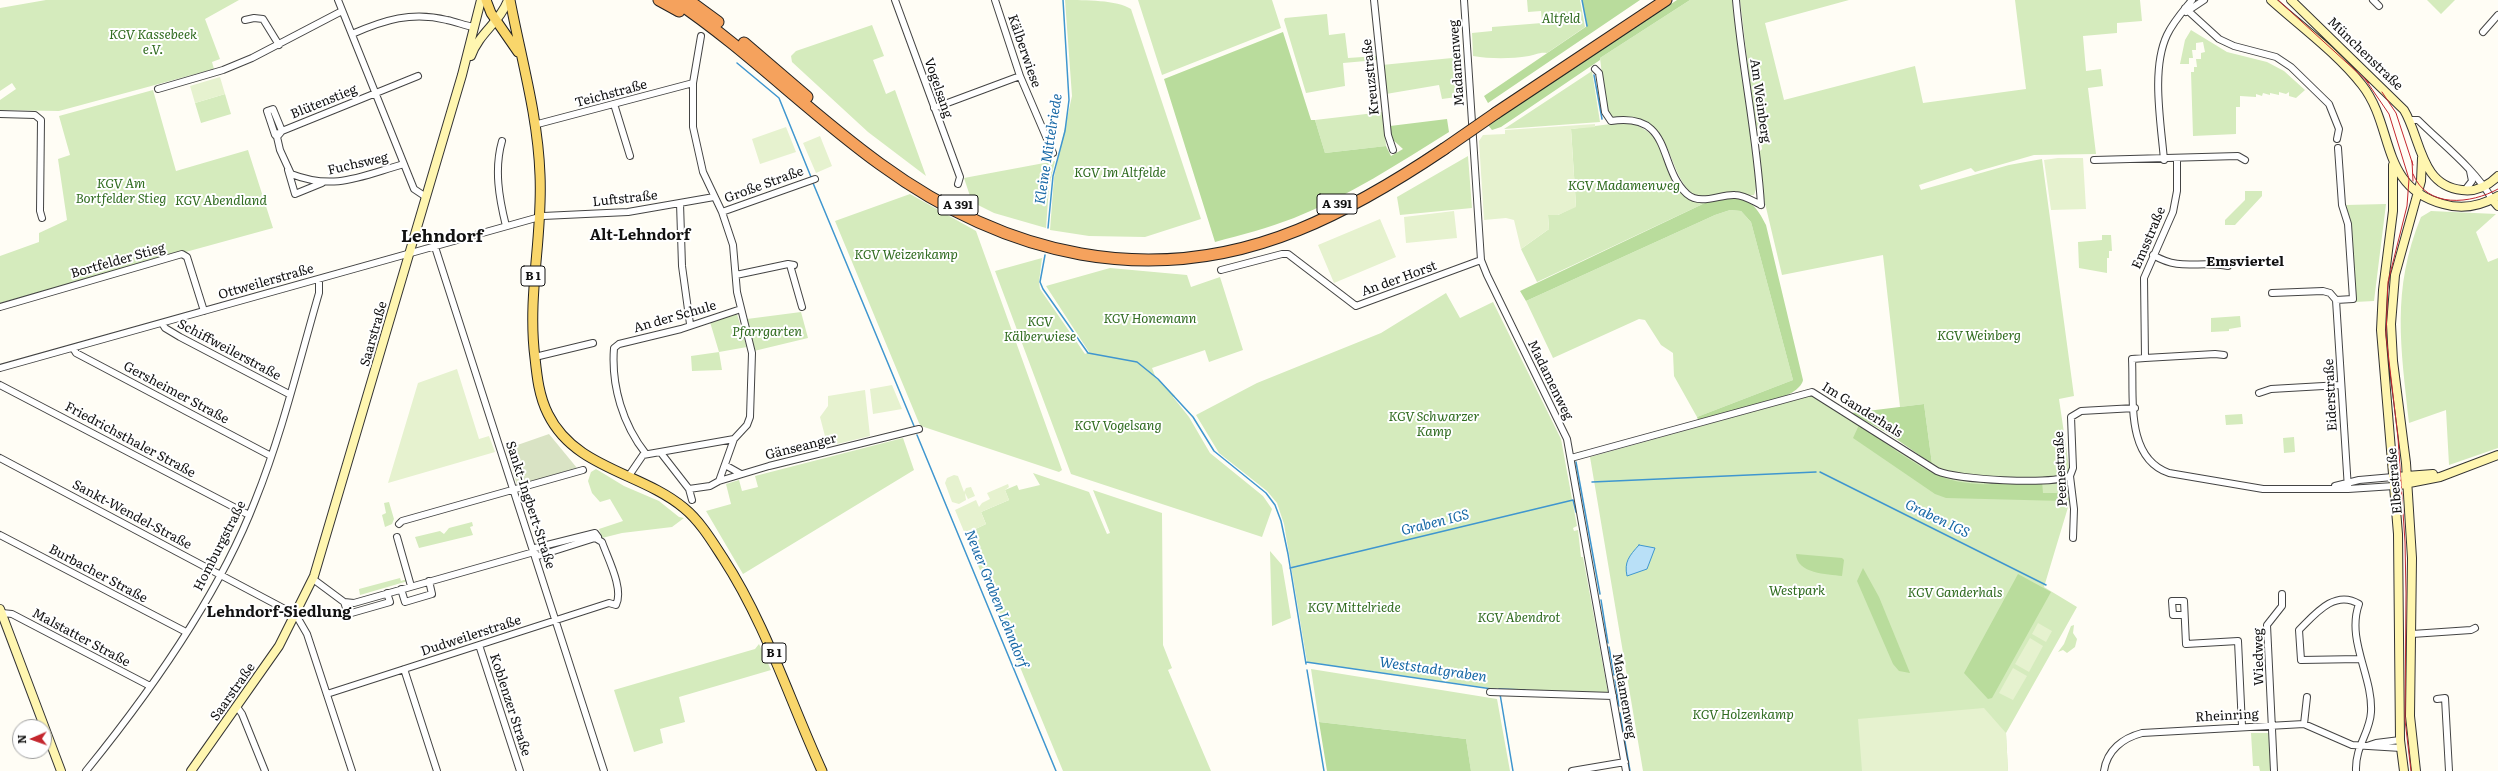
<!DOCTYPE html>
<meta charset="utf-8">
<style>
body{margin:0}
#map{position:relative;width:2498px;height:771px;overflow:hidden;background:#fffdf5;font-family:Literata,serif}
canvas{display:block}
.north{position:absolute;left:12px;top:719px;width:40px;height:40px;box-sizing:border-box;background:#fff;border:1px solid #a0a0a0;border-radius:50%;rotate:268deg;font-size:11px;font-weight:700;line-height:16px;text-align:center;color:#111}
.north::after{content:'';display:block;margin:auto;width:14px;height:18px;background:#c4262e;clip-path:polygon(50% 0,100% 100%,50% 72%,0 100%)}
</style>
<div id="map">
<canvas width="2498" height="771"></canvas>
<div class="north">N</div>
</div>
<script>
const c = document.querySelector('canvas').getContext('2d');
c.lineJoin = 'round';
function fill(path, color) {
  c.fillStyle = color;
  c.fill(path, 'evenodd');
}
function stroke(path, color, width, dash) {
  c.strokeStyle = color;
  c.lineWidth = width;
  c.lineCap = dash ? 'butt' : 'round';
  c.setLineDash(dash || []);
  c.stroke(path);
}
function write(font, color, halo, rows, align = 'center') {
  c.font = font + ' Literata,serif';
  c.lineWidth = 4;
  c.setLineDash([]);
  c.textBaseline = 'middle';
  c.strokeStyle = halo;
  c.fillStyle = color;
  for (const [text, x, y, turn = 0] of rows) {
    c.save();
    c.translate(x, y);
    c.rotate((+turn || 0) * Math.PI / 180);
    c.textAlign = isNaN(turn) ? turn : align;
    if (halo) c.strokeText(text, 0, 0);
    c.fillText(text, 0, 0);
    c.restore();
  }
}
const green = new Path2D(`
 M46,0H239L205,19L220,59L212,62L214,69L59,111L0,110V100L16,89L12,83L0,91V8Z
 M1065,0C1085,0 1117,0 1131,9L1201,219L1145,237L1089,236L1050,230L1054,177L1072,96Z
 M1138,0H1272L1281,28L1162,75Z
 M1527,0H1580L1585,27L1547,53C1539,52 1536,55 1529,56C1510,59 1491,59 1473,56L1472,33L1492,31V27L1542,23L1541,11L1528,12Z
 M1690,0H1735C1737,24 1739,47 1741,71C1744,90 1763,184 1754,195L1695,196C1671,179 1672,136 1648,125C1638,121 1622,121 1611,119L1606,108L1600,58Z
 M1740,0H1849L1765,23L1784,100L1915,66L1923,103L2026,89L2015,0H2140L2142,21L2117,23V33L2083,36L2086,71L2101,69L2103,86L2088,88L2096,154L2034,155L1975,172L1971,168L1919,185L1921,190L2009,165L2042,159L2074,396L2059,399L2069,467V504L2044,587L2077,607L2006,733L2008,771H1643L1590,457L1788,402L1805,394H1811L1845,416L1851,413L1932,464L1924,404L1900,407L1883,255L1782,275L1764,199L1759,152L1762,149L1759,130L1755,127Z
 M2427,0H2455L2441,14Z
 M1327,14L1329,35L1345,33L1348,58L1377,56V60L1343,63L1345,86L1306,93L1284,20L1285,18Z
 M872,25L884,56L873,60L886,94L895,90L926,176L868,132L792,62L791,56L796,51Z
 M2191,30L2227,52L2267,62L2284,71L2305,90L2296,98L2289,96V92L2286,94L2279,92V95L2270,93V95L2263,93L2262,96L2256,94V97L2240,96V107H2236V134L2193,136L2191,72H2194V67H2197L2196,59H2201V53L2205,52L2203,42L2196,43V50H2192L2193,58H2189V64H2180L2185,40Z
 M1462,57L1464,96L1442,99L1439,85L1386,94L1382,65Z
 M1592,71L1600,122L1504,129Z
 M153,90L176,171L248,150L273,228L0,303V256L39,242V233L67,220L58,159L70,155L59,116Z
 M225,94L231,114L201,123L195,103Z
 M1383,112L1386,146L1325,153L1315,120Z
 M1627,122C1672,134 1663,173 1691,201L1707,202L1537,282L1521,249L1549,229L1548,215H1558L1576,206L1571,129Z
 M1468,156L1472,208L1400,215L1397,197Z
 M1055,161L1049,187L1046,228L994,213L972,202L964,178Z
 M2245,191H2262V196L2235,225H2225V220L2245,200Z
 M910,194L976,231L1062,470L1059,472L921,426L919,423L835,221Z
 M2386,204L2374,301L2355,302L2351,222L2346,205Z
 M1730,210L1741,211L1751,222L1793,380L1697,417L1674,376L1673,353L1661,345L1645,320L1639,319L1553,358L1526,301L1715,215Z
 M2431,211L2496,214L2476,232L2488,262L2498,258V448L2449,465L2446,410L2409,423C2401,348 2391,290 2421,217Z
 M2102,235H2111L2112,251H2109V258H2107V273L2079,268L2078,242L2102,240Z
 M1042,258L1039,282L1040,289L1085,354L1089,352L1046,286L1110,268L1187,275L1191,287L1220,277L1243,350L1209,362L1205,350L1152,368L1156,378L1175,396L1173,397L1189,417L1210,453L1263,496L1272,509L1262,537L1071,474L995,271Z
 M1446,293L1460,318L1493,302L1561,439L1577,526L1573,528L1574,531L1578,530L1581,557H1583L1608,693L1490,688L1307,662L1284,524L1277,503L1267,491L1219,453L1196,415L1257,383L1381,333Z
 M801,312L808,338L754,351L747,319Z
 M737,314L747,347L719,352L722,370L692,371L691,356L719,352L710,322Z
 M2240,316L2241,327L2229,329V331L2211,332V318Z
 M2242,414L2243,424L2226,425L2225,415Z
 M2294,437L2295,452L2284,453L2283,438Z
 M903,438L914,470L743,574L706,511L731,504L726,484L739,480L742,491L758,487L755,476Z
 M596,469L624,486L659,501L679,517L684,518L672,527L622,533L602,538L599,529L623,521L610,499L600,502L592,493L588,481L591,472Z
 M1033,473L1089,492L1107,534L1110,533L1093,490L1162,513L1163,645L1172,668L1168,670L1211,771H1063L965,534L986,524L981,512L1009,500L1005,490L1017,485L1019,490L1040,485Z
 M389,502L394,519L392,524L385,527L382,515L386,513L384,503Z
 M472,522L473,526L470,527L473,535L419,548L415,537L440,531L444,534L449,528Z
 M1270,551L1282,565L1291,618L1272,626Z
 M400,578L401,581L407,579L408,581L360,595L359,589Z
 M2074,625L2073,633L2077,639L2075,647L2067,653L2063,650L2058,652L2064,644L2071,626Z
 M759,644L771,670L679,697L685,722L660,729L663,743L634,752L614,690L755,649Z
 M1311,669L1497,699L1510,771H1471L1466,739L1319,722Z
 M2251,733H2269L2273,758L2270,771H2260L2259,766H2253Z`);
const forest = new Path2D(`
 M1582,0H1640L1488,103L1484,96L1587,26Z
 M1677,0H1690L1600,58V60L1501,127L1492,130L1488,125Z
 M1283,32L1311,120H1315L1325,153L1386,146L1391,156L1403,149L1392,139L1390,126L1447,119L1449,132C1399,163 1349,196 1294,218C1268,228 1241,235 1215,242L1164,79Z
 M1726,198C1749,197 1756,205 1766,225L1803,380C1800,401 1719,416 1699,422L1697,417L1793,380L1751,222L1741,211L1730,210L1715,215L1526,301L1520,291L1707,202Z
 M1924,404L1932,464L1889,434L1851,413Z
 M1859,425C1887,443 1916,468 1948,479C1977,488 2012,483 2042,481L2043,493H2067L2066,499L2063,501L1946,498L1935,494L1853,438Z
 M1796,554L1842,558L1844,560L1842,576C1827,574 1797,574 1796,554Z
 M1863,568L1879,597L1910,673L1899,671L1893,664L1857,581Z
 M2018,574L2051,592L1992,698L1988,699L1964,673Z
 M1319,722L1466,739L1471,771H1327Z`);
const cemetery = new Path2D(`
 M549,434L577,468L517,485L506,449Z`);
const pitch = new Path2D(`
 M220,77L225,94L195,103L190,86Z
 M1595,124V127L1571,129L1576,207L1558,215H1548L1549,229L1521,249L1514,220L1506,218L1484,220L1479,141L1483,135L1505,134V130Z
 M786,127L796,152L760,164L752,139Z
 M820,136L832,166L816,173L803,143Z
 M2058,158H2083L2086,209L2051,210L2044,160Z
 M1454,211L1457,238L1406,243L1404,217Z
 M1380,219L1396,257L1334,283L1318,245Z
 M457,369L479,439L489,436L495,452L388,483L418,383Z
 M892,385L902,409L873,414L870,389Z
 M865,390L870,436L833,445L826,440L820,417L828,406V396Z
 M954,475L958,476L964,492L966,488L971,487L975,496L968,499L965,493L966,500L959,504L952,502L945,483L947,478Z
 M1008,484L1009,487L1005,490L1009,500L981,512L986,524L965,534L955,510L976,500L979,507L982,503L990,499L987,493Z
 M2038,623L2052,631L2046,642L2032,634Z
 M2030,638L2043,646L2029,672L2015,664Z
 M2013,668L2027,676L2013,700L1999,693Z
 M1984,708L2006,733L2008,771H1862L1858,719Z`);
const water = new Path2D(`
 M1639,545L1655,548L1647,569L1627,576C1624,562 1629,556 1639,545Z`);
const stream = new Path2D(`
 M1582,0L1587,26
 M737,63L779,98L811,177
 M1594,75L1602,119
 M813,183L914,426
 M1048,228L1053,176L1065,131L1069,100L1063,0
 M1045,255L1040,282L1043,289L1088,353L1137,362L1158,379L1193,417L1214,451L1266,493L1275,505L1281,521L1288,554L1306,664
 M917,435L1056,771
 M1576,462L1600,594
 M1820,472L2046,585
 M1592,482L1816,472
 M1290,568L1573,500L1576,512
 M1601,600L1608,643
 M1609,647L1614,675
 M1306,662L1499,690
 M1307,670L1324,771
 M1615,680L1619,706
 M1499,689L1525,690
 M1500,694L1513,771
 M1620,713L1630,771`);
const street = new Path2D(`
 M338,0L414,189L426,197
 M895,0L960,177L958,184
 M995,0L1020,76L1053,153
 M1374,0L1388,135L1393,150
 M1464,0L1481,260L1487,275L1567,439L1626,771
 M1736,0C1742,69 1757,136 1761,205
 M2373,0L2379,6
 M2185,8L2219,39L2234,46L2276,57L2291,67L2329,104L2339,129L2337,139
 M2186,12L2204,0
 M245,20L254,18L263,19L279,45
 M2483,32L2498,15
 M352,34C384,20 412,11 447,20C456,22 464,25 473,27
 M1595,69L1599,73L1605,112L1611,121C1674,112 1657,167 1687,194C1701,206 1720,194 1735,195C1744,195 1753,201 1761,205
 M158,89L223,70L252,58L342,11
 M614,104L630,156
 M934,108L1020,76
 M0,114L35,115L41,120L40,211L42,218
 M2410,120H2418C2443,145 2474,168 2492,199
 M534,125L693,83
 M279,133L275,135L267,111L273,109L282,131
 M502,141C494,169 499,198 506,226
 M2177,159V191L2173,212L2144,278L2145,358L2132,359C2134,397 2125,458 2169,473L2263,489H2348L2394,486
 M2094,160L2238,156L2245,160
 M2164,160C2161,123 2151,69 2167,35C2173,22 2183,11 2192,0
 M404,164C361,176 335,191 291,174L280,150L277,137L282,131L418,76
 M288,170L295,194L322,183
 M2465,190L2472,181L2470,171
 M680,203L682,266L690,324
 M722,212L815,179
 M435,247L604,771
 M2153,255C2182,272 2198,260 2228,266
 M790,265L802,307
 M1221,270L1282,254H1288L1356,306L1481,260
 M736,275L788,264L794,265
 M2272,293L2323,291L2330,293L2336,300L2348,489
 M2336,300L2353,299L2348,224L2342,205L2338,148
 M0,307L182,254L187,257L204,311
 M162,323L165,328L180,337L289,394
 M73,348L76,353L271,456
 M535,357L593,343
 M2145,358L2215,354L2224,355
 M0,368L543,216L628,212L714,197
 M0,385L249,515
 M2259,393L2271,389L2341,385
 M661,453L689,489L692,500
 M646,454C623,425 611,386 614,348L619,344L681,329L741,309
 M0,458L296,615L307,634L352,771
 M1571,458L1812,392L1937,471C1958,480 2050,485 2070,476
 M725,465L741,474
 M628,477L643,455L734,439L747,425L750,417L752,353L737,292L733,245L722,212L703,172L693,127V83L701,36
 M719,481L734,439
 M2335,486L2359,480L2393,477
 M689,489L710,486L719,481L769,466L919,429
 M399,524L402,521L583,470
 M0,535L186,632
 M397,537L411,586
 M2073,538L2074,509L2070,476L2073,468L2071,417L2081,411L2135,408
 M313,579L344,602L354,603L534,552L535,548L595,533L598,537L538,556L534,552
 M401,589L405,602L432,594L429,581
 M344,602L348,614L390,602L387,593
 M2,613L12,614L150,686
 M2184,615H2173L2172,601H2184L2186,644L2238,641L2242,726
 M2412,634L2471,630L2475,628
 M479,645L520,771
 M404,669L437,771
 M1490,692L1613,696
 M327,694L609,603L616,605C624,589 608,559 602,542L597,539
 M2437,699L2445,698L2449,771
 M237,707L242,714L265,771
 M2304,724L2307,697
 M2367,746L2376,743L2400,740
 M86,771C151,691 218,597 255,501C282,434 299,362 319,293V279
 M1572,771L1625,762
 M2104,771C2107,750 2123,738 2142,733L2304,724L2352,745L2401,748
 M2274,771L2267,625L2282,606V594
 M2356,771C2355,746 2370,733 2371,712C2373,676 2346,640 2359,604C2335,589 2315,614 2299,630L2301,660L2360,659`);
const secondary = new Path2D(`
 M2271,0C2301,27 2337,53 2362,85C2395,127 2379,187 2443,204C2463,210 2481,206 2498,196
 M2291,0L2404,110C2421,138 2420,186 2462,190C2476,192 2488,186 2498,176
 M471,56C479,33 501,21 508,0
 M2393,165V211L2383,290L2381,330L2398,534L2400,740L2404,771
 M2492,199L2498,206
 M2393,477L2433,474
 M2394,486L2440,477L2498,455
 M0,609L61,771
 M191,771L279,646L314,576L462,75L481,0
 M2416,771L2410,716L2412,558L2406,463L2393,361L2391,324L2395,275L2421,181L2422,158`);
const primary = new Path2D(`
 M486,0L491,13L518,52
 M510,0C521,58 538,116 540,175C543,237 527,295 535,358C537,377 539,396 548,414C575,469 641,472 684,508C700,521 712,541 723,558C766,624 789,699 822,771`);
const highway = new Path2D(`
 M659,0L679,11
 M674,0C747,49 809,113 880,164C1006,256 1150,290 1298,230C1350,209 1398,180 1444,149
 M688,0L718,22
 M744,43L807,97
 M1496,113L1666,0`);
const tram = new Path2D(`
 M2278,0L2369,83
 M2365,79L2389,114L2409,179L2407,206L2388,282L2386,335L2398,438L2405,542L2406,593L2405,720L2411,771
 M2382,92L2396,113L2413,165
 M2412,161L2413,181
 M2413,174C2427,209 2471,204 2498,189`);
const highwayBridge = new Path2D(`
 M1444,149L1496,113`);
const shields = [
 [1337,204,40],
 [958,205,40],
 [533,276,24],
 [774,653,24]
];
const shieldNames = [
 ["A 391",1337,204],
 ["A 391",958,205],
 ["B 1",533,276],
 ["B 1",774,653]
];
const parkNames = [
 ["Altfeld",1561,19],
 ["KGV Kassebeek",153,35],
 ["e.V.",153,50],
 ["KGV Im Altfelde",1120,173],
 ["KGV Am",121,184],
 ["Bortfelder Stieg",121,199],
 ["KGV Madamenweg",1624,186],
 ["KGV Abendland",221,201],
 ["KGV Weizenkamp",906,255],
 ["KGV Honemann",1150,319],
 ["KGV",1040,322],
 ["Kälberwiese",1040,337],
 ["Pfarrgarten",767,332],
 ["KGV Weinberg",1979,336],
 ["KGV Schwarzer",1434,417],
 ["Kamp",1434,432],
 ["KGV Vogelsang",1118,426],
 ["Westpark",1797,591],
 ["KGV Ganderhals",1955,593],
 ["KGV Mittelriede",1354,608],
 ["KGV Abendrot",1519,618],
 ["KGV Holzenkamp",1743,715]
];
const streetNames = [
 ["Kälberwiese",1024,51,71],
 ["Münchenstraße",2365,54,44],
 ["Madamenweg",1457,63,-94],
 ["Kreuzstraße",1371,77,-96],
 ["Vogelsang",938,88,71],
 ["Teichstraße",611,94,-15],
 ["Am Weinberg",1760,101,82],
 ["Blütenstieg",324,102,-22],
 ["Fuchsweg",358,164,-13],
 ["Große Straße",764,185,-20],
 ["Luftstraße",625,199,-6],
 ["Emsstraße",2149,238,-67],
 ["Bortfelder Stieg",118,261,-16],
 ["An der Horst",1399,279,-20],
 ["Ottweilerstraße",266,282,-16],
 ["An der Schule",675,317,-16],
 ["Saarstraße",374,334,-74],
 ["Schiffweilerstraße",229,350,28],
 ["Madamenweg",1550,380,64],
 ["Gersheimer Straße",176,393,28],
 ["Eiderstraße",2331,395,-93],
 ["Im Ganderhals",1862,410,32],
 ["Friedrichsthaler Straße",130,440,28],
 ["Gänseanger",801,447,-14],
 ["Peenestraße",2061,469,-93],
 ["Elbestraße",2395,481,-95],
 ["Sankt-Ingbert-Straße",530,505,72],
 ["Sankt-Wendel-Straße",132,515,28],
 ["Homburgstraße",220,546,-63],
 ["Burbacher Straße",98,574,28],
 ["Dudweilerstraße",471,636,-18],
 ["Malstatter Straße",81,638,28],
 ["Wiedweg",2259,657,-91],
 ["Saarstraße",233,692,-55],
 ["Madamenweg",1624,696,80],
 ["Koblenzer Straße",510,705,72],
 ["Rheinring",2227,716,-3]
];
const waterNames = [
 ["Kleine Mittelriede",1049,149,-81],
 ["Graben IGS",1937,519,26],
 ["Graben IGS",1435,523,-14],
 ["Neuer Graben Lehndorf",996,599,68],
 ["Weststadtgraben",1433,670,8]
];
const neighbourhoodNames = [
 ["Emsviertel",2245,262]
];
const quarterNames = [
 ["Alt-Lehndorf",640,236],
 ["Lehndorf-Siedlung",279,613]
];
const districtNames = [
 ["Lehndorf",442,237]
];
fill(green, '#d5ebbd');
fill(forest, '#b9dc9c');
fill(cemetery, '#d9e3c4');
fill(pitch, '#e6f2cf');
fill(water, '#b9e0f7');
stroke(water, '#3f96cf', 1);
stroke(stream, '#3f96cf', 1.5);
stroke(street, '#444', 8);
stroke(secondary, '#333', 10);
stroke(primary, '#222', 11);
stroke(highway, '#222', 13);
stroke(street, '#fff', 6);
stroke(secondary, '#fff6b0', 8);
stroke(primary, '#f9d66b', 9);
stroke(highway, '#f5a25d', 11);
stroke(tram, '#c4262e', 1);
stroke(highwayBridge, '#222', 13, []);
stroke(highwayBridge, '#f5a25d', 11);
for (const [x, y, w] of shields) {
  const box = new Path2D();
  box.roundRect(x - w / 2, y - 10, w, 20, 3);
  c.fillStyle = '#fff';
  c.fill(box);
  stroke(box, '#111', 1);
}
write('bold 12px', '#111', null, shieldNames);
write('italic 13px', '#2f6b1f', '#fff', parkNames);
write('13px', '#111', '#fff', streetNames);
write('italic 14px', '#1768a6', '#fff', waterNames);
write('bold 14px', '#111', '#fff', neighbourhoodNames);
write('bold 15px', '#111', '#fff', quarterNames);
write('bold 17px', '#111', '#fff', districtNames);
</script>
